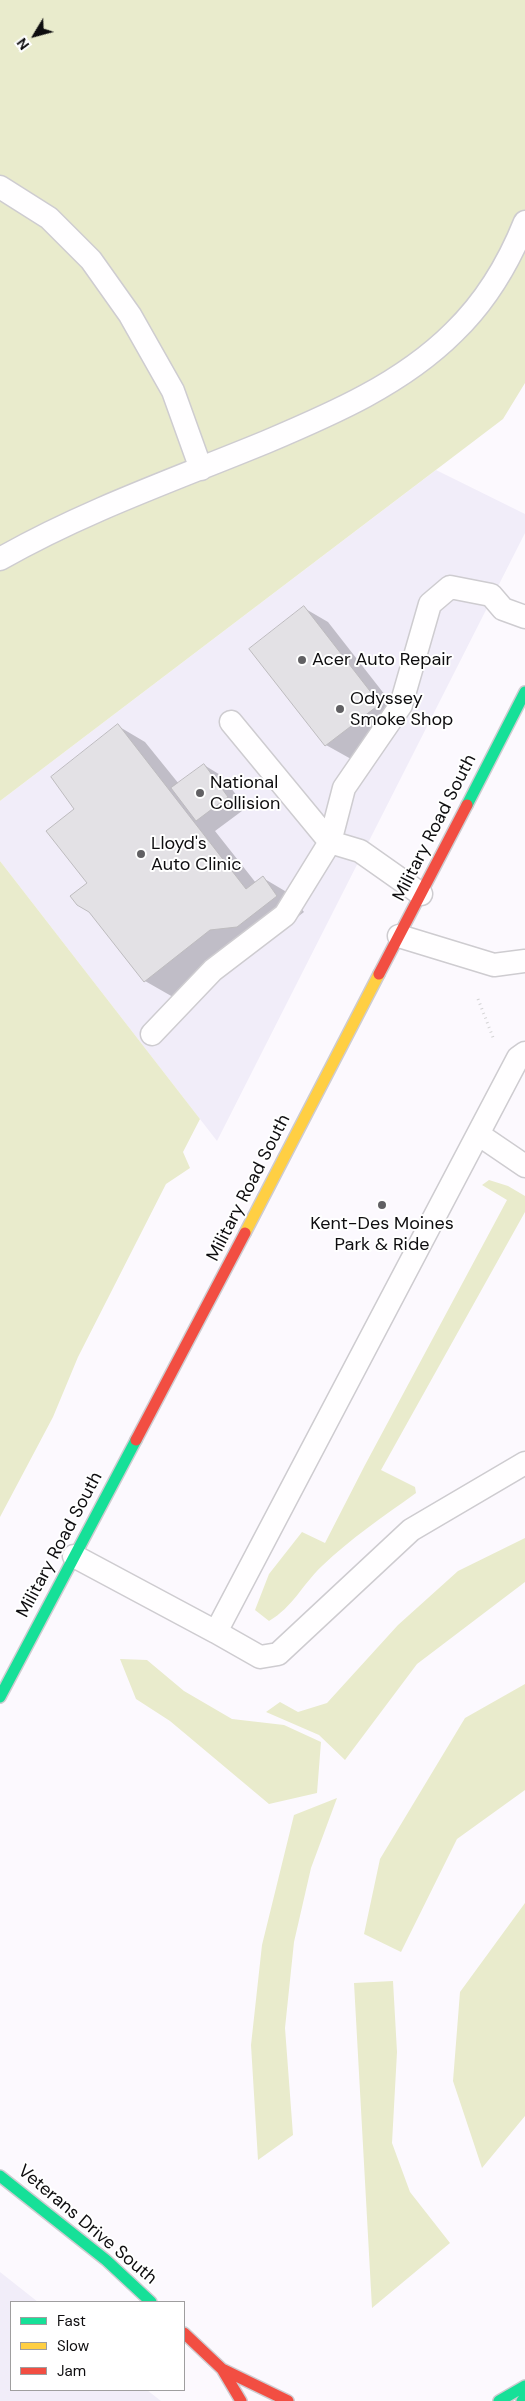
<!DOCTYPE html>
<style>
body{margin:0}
#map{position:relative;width:525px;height:2401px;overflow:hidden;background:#fcf9fe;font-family:"DM Sans",sans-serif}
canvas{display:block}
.legend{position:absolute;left:10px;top:2301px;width:175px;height:90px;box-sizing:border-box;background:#fff;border:1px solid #9f9e9f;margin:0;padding:6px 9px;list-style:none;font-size:15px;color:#0e0d0f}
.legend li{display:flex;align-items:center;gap:10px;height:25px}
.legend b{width:25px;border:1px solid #9f9e9f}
.north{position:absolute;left:10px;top:10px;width:50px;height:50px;-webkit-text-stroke:4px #fff;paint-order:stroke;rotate:233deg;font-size:14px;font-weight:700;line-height:20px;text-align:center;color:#0e0d0f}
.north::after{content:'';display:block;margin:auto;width:18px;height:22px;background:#0e0d0f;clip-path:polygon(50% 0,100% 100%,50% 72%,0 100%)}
</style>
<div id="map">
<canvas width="525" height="2401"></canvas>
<ul class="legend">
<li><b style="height:6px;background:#16e098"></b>Fast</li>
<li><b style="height:6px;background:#ffcf43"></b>Slow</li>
<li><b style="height:6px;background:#f24e42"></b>Jam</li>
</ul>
<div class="north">N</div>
</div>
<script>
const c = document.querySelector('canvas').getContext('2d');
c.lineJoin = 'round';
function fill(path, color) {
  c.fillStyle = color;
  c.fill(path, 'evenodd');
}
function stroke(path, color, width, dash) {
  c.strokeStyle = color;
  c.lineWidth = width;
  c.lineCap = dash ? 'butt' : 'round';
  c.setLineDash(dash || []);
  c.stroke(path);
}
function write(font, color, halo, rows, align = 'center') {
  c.font = font + ' "DM Sans",sans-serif';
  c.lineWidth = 4;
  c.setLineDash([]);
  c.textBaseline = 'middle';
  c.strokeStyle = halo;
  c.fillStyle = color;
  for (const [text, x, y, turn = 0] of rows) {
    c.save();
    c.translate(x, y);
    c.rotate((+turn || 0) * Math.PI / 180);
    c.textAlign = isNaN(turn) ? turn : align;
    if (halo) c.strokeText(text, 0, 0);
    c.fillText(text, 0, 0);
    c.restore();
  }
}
const commercial = new Path2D(`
 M436,470L525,514V533L217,1141L0,861V801Z
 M0,2272L38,2302H11V2390H147L161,2401H0Z`);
const green = new Path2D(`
 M0,0H525V383L503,419L0,801Z
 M0,861L200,1119L183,1152L190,1168L166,1184L78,1357L53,1417L0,1517Z
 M489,1180L508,1186L525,1196V1212L381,1470L415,1487L416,1493C384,1516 350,1539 322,1566C302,1585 293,1607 269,1621L255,1610L269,1574L302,1532L325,1543L365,1465L507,1200L482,1185Z
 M525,1538V1582L417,1664L345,1760L319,1735L266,1712L280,1702L298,1712L327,1703L398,1625L458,1571Z
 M120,1659L147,1660L184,1691L232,1719L284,1725L321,1742L317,1793L269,1804L170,1721L136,1699Z
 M525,1684V1790L457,1839L401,1952L364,1934L380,1859L465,1718Z
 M337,1798L311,1868L294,1942L285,2028L293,2135L258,2160L251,2045L262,1945L294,1815Z
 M525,1903V2116L482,2168L453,2081L460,1992Z
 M393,1981L397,2052L392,2143L410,2192L450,2243L372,2308L354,1983Z`);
const shadow = new Path2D(`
 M304,608L328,622L403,718L351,759L326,745L251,649Z
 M118,726L145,742L179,784L204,765L222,776L246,808L215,831L256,883L263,878L290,894L304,912L265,942L173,997L145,981L76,809Z`);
const building = new Path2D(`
 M304,606L380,704L325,746L249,649Z
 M118,724L246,889L263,876L277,896L237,927L210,930L144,982L89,912L77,905L70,896L87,883L46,831L74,809L51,777Z
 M204,764L228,797L196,821L171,788Z`);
const path = new Path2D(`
 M478,999L494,1040`);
const lane = new Path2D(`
 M0,187L49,218L91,260L130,315L173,391L201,469
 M0,559C84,511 176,479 266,442C332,414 402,384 454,332C485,302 509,262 525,222
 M231,722L330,842
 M330,842L344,788L401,705L430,604L450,587L491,595L503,609L525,617
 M399,936L494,965L525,961
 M152,1034L213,970L285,915L330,842L360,851L421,894
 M478,1134L525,1166
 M74,1556L216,1632L518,1058L525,1053
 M216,1632L260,1657L278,1654L411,1530L525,1463`);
const fast = new Path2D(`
 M467,805L525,692
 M0,1697L136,1440
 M0,2176L106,2260L151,2302
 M499,2401L525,2386
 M522,2401L525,2397`);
const slow = new Path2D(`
 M245,1233L379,974`);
const jam = new Path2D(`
 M379,974L467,805
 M136,1440L245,1233
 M184,2333L222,2369L241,2401
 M222,2369L288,2401`);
const markers = [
 [302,660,5,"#616063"],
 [340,709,5,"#616063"],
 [200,793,5,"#616063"],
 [141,854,5,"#616063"],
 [382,1205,5,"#616063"]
];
const poiNames = [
 ["Acer Auto Repair",312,660],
 ["Odyssey",350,699],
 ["Smoke Shop",350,720],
 ["National",210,783],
 ["Collision",210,804],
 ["Lloyd's",151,844],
 ["Auto Clinic",151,865],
 ["Kent-Des Moines",382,1224,"center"],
 ["Park & Ride",382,1245,"center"]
];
const streetNames = [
 ["Military Road South",435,828,-63],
 ["Military Road South",249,1188,-63],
 ["Military Road South",60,1545,-62],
 ["Veterans Drive South",87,2225,40]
];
fill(commercial, '#f1edf9');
fill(green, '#e9ebcc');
fill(shadow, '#0003');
fill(building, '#e3e1e5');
stroke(building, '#bebcbf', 1);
stroke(lane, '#ceccd0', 25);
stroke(fast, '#ceccd0', 14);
stroke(slow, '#ceccd0', 14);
stroke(jam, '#ceccd0', 14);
stroke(path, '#d4d4d5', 3, [1, 4]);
stroke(lane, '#fffeff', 22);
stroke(fast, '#16e098', 11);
stroke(slow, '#ffcf43', 11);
stroke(jam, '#f24e42', 11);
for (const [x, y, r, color] of markers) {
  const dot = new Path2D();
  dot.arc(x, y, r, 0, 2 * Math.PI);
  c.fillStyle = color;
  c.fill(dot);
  stroke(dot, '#fff', 2);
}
write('18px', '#0e0d0f', '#fff', poiNames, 'left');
write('18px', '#0e0d0f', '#fff', streetNames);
</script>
